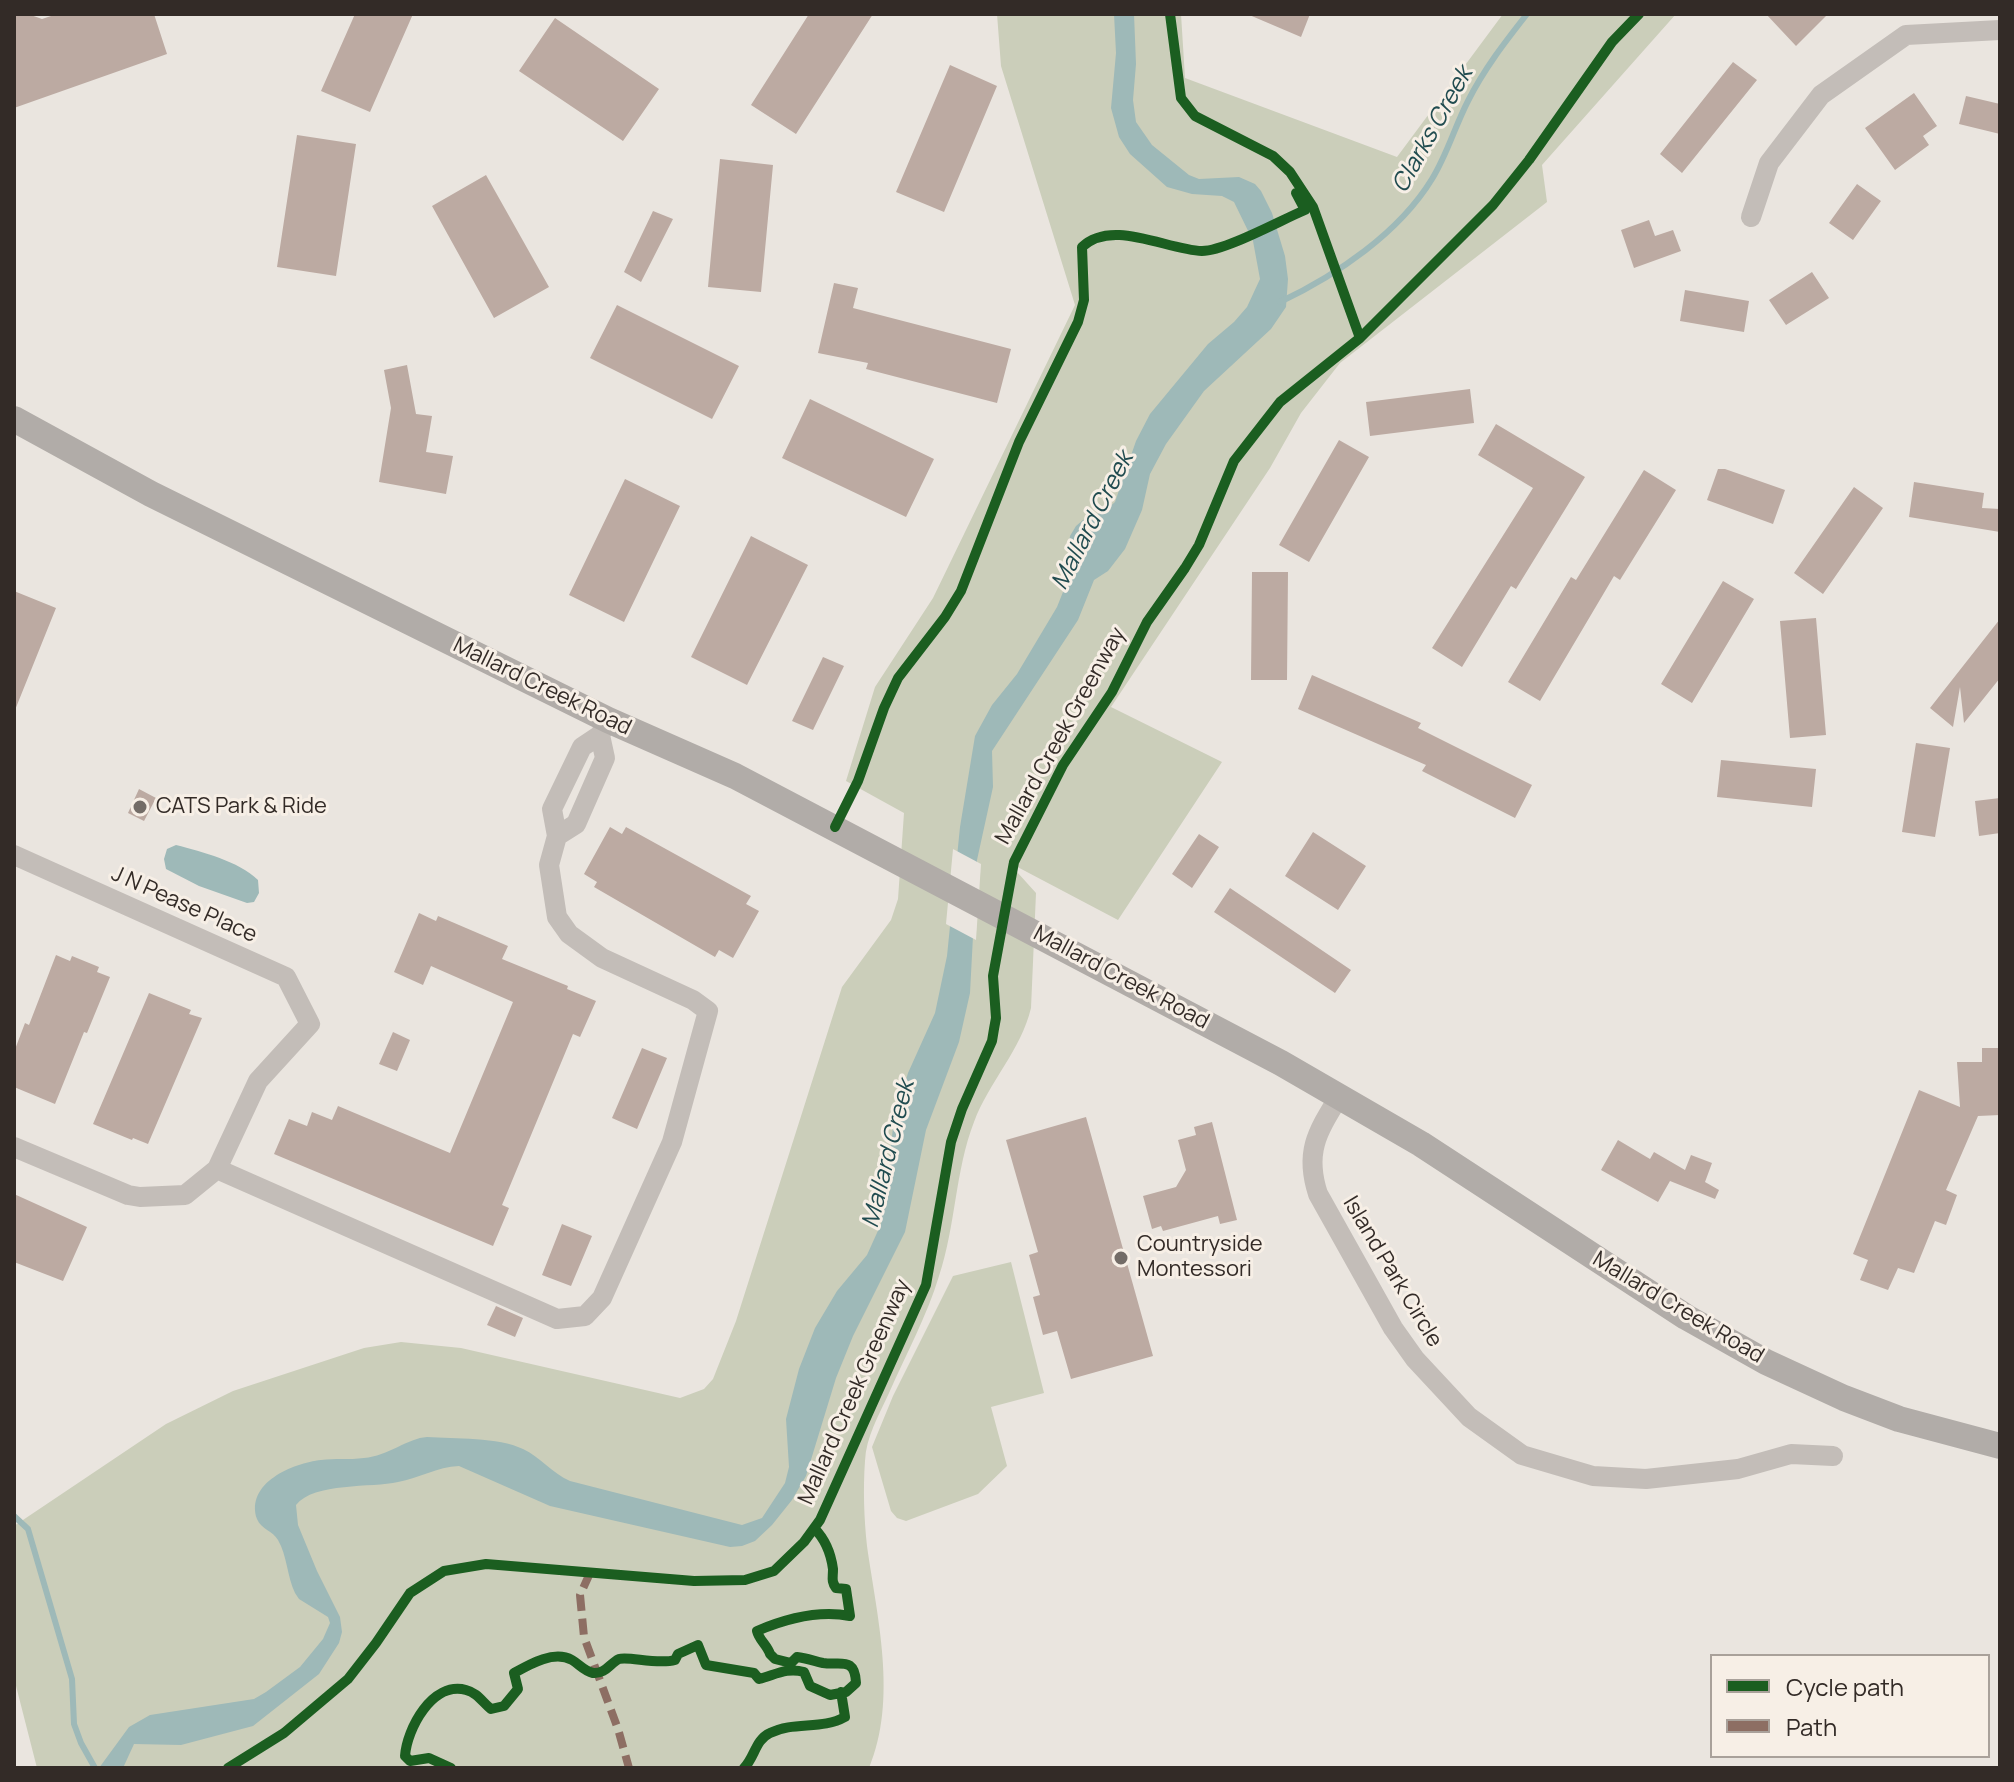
<!DOCTYPE html>
<style>
body{margin:0}
#map{position:relative;width:2014px;height:1782px;overflow:hidden;background:#eae5df;font-family:Manrope,sans-serif}
canvas{display:block}
.frame{position:absolute;inset:0;border:16px solid #332b27;pointer-events:none}
.legend{position:absolute;left:1710px;top:1654px;width:280px;height:104px;box-sizing:border-box;background:#f7efe6;border:2px solid #a9a19a;margin:0;padding:10px 14px;list-style:none;font-size:24px;color:#332b27}
.legend li{display:flex;align-items:center;gap:16px;height:40px}
.legend b{width:40px;border:2px solid #a9a19a}
</style>
<div id="map">
<canvas width="2014" height="1782"></canvas>
<div class="frame"></div>
<ul class="legend">
<li><b style="height:10px;background:#1b5e20"></b>Cycle path</li>
<li><b style="height:10px;background:#8d6e63"></b>Path</li>
</ul>
</div>
<script>
const c = document.querySelector('canvas').getContext('2d');
c.lineJoin = 'round';
function fill(path, color) {
  c.fillStyle = color;
  c.fill(path, 'evenodd');
}
function stroke(path, color, width, dash) {
  c.strokeStyle = color;
  c.lineWidth = width;
  c.lineCap = dash ? 'butt' : 'round';
  c.setLineDash(dash || []);
  c.stroke(path);
}
function write(font, color, halo, rows, align = 'center') {
  c.font = font + ' Manrope,sans-serif';
  c.lineWidth = 6;
  c.setLineDash([]);
  c.textBaseline = 'middle';
  c.strokeStyle = halo;
  c.fillStyle = color;
  for (const [text, x, y, turn = 0] of rows) {
    c.save();
    c.translate(x, y);
    c.rotate((+turn || 0) * Math.PI / 180);
    c.textAlign = isNaN(turn) ? turn : align;
    if (halo) c.strokeText(text, 0, 0);
    c.fillText(text, 0, 0);
    c.restore();
  }
}
const green = new Path2D(`
 M997,14H1181L1185,78L1397,157L1503,14H1676L1542,165L1547,202L1340,363L1301,413L1270,468L1111,707L1222,762L1118,920L1008,862L1036,893L1031,1008C1021,1050 989,1082 974,1122C955,1171 956,1225 939,1276C927,1316 906,1354 889,1393C879,1415 866,1437 865,1461C863,1489 864,1518 867,1546C877,1617 898,1699 869,1768H37L14,1678V1526L166,1424L233,1391L364,1348L401,1342L461,1348L680,1398L704,1389L713,1379L736,1321L842,987L891,920L898,899L904,813L846,781L875,687L933,598L1075,305L1001,66Z
 M1011,1262L1044,1393L991,1407L1007,1466L978,1494L906,1521L897,1518L891,1511L872,1447L893,1396L953,1276Z`);
const water = new Path2D(`
 M1114,14H1134L1136,64L1133,100L1136,122L1152,145L1189,175L1199,179L1239,177L1255,184L1261,191L1272,213L1285,256L1288,279L1286,307L1271,329L1204,391L1166,444L1150,474L1142,510L1125,549L1108,571L1094,580L1078,620L992,751L993,787L977,860L970,993L959,1042L926,1130L905,1232L853,1336L836,1378L806,1476L792,1500L772,1525L755,1541L742,1546L730,1547L550,1506L459,1466C437,1467 419,1478 398,1482C372,1488 314,1482 296,1505L298,1525L317,1571L340,1617L342,1632L339,1643L319,1674L253,1726L181,1745L134,1744L123,1768H99L129,1727L150,1715L254,1699L266,1692L300,1667L323,1639L330,1623L328,1617L299,1599L295,1593C287,1576 287,1555 278,1540C273,1531 261,1529 257,1519C245,1483 293,1463 321,1460C335,1458 349,1460 364,1458C388,1456 408,1438 427,1437C455,1439 498,1437 523,1449C540,1457 552,1473 570,1481L742,1525L762,1518L785,1483L789,1467L786,1419L799,1369L815,1328L837,1291L867,1255L881,1224L894,1120L908,1073L935,1013L947,956L960,827L975,736L992,705L1017,674L1057,607L1063,592L1070,536L1076,526L1083,520L1105,511L1115,502L1136,441L1150,414L1208,344L1234,322L1247,307L1260,279L1253,241L1234,202L1222,196L1192,194L1167,187L1130,154L1119,137L1111,108L1116,53Z
 M176,845C203,852 238,861 258,880L259,893L254,902L247,903L199,886L166,869L164,859L167,849Z`);
const pier = new Path2D(`
 M953,849L981,864L976,940L946,924Z`);
const stream = new Path2D(`
 M1280,302C1337,275 1399,233 1432,179C1447,155 1455,126 1468,101C1484,69 1505,42 1527,14
 M14,1516L28,1529L72,1679L74,1724L81,1743L95,1768`);
const building = new Path2D(`
 M14,14H28L42,19L57,14H154L167,54L14,108Z
 M355,14H413L370,112L321,91Z
 M809,14H873L796,134L751,105Z
 M1247,14H1310L1301,37Z
 M1766,14H1828L1796,46Z
 M555,18L659,89L623,141L519,71Z
 M1733,62L1757,80L1682,173L1660,154Z
 M950,65L997,86L944,212L896,192Z
 M1914,93L1937,126L1923,136L1929,145L1895,170L1865,128Z
 M1966,96L2000,104V134L1959,124Z
 M297,135L356,144L336,276L277,267Z
 M720,159L773,165L761,292L708,287Z
 M486,175L549,287L494,318L432,206Z
 M1857,184L1881,201L1853,240L1829,223Z
 M653,211L673,219L641,282L624,272Z
 M1649,220L1655,236L1673,230L1681,251L1634,268L1621,230Z
 M1812,272L1829,298L1786,325L1769,300Z
 M834,283L858,288L853,308L1011,349L997,403L866,369L868,363L818,353Z
 M1685,290L1749,301L1744,332L1680,321Z
 M617,305L739,366L712,419L590,358Z
 M407,365L416,414L432,416L426,452L453,456L446,494L379,482L391,408L384,370Z
 M1470,389L1474,423L1370,436L1366,402Z
 M810,399L934,459L906,517L782,458Z
 M1496,424L1585,477L1516,589L1511,586L1462,667L1432,648L1533,488L1478,455Z
 M1339,440L1369,457L1309,562L1279,545Z
 M1718,469H1725L1785,490L1773,524L1707,500Z
 M1644,470L1676,490L1620,580L1614,576L1540,701L1508,682L1571,577L1576,580Z
 M625,479L680,506L624,622L569,595Z
 M1914,482L1984,493L1982,508L2000,509V532L1909,517Z
 M1854,487L1883,508L1823,594L1794,573Z
 M751,536L808,565L747,685L691,657Z
 M1252,572H1288L1287,680H1251Z
 M1723,581L1754,599L1692,703L1661,684Z
 M14,591L56,608L15,710H14Z
 M1816,618L1826,735L1790,738L1780,621Z
 M2000,619V678L1964,723L1960,687L1953,727L1930,708Z
 M823,657L844,666L813,730L792,721Z
 M1312,675L1421,723L1418,728L1532,785L1515,818L1422,771L1426,765L1298,709Z
 M1916,743L1950,748L1935,837L1902,832Z
 M1721,760L1816,769L1812,807L1717,797Z
 M139,789L156,798L144,821L128,813Z
 M2000,798V833L1979,836L1975,801Z
 M610,827L622,834L626,827L751,896L746,904L759,911L733,958L719,950L715,957L594,887L597,882L584,874Z
 M1313,832L1366,866L1338,910L1285,876Z
 M1199,834L1219,847L1192,888L1172,874Z
 M1230,888L1351,970L1335,993L1214,912Z
 M419,913L436,921L438,916L508,946L502,959L568,986L567,989L596,1001L580,1037L573,1034L502,1205L509,1208L493,1246L274,1154L289,1119L307,1126L312,1112L332,1120L338,1106L450,1153L513,1002L431,966L423,985L394,972Z
 M56,955L70,961L72,956L99,967L97,972L110,977L87,1033L84,1032L55,1104L14,1087V1052L25,1023L29,1025Z
 M149,993L191,1010L189,1014L202,1018L148,1144L133,1138L132,1140L93,1124Z
 M393,1032L410,1040L397,1071L379,1064Z
 M642,1048L667,1058L637,1129L612,1118Z
 M1982,1048H2000V1115L1978,1116L1946,1190L1957,1195L1946,1225L1935,1221L1914,1273L1898,1268L1888,1290L1860,1280L1868,1260L1853,1254L1919,1090L1960,1107L1957,1062H1982Z
 M1086,1117L1153,1356L1071,1379L1057,1331L1043,1335L1033,1297L1040,1295L1029,1255L1038,1252L1006,1140Z
 M1212,1122L1237,1220L1220,1224L1218,1216L1163,1231L1161,1226L1152,1229L1143,1196L1176,1187L1186,1170L1178,1140L1196,1135L1194,1127Z
 M1618,1140L1650,1159L1654,1152L1685,1170L1691,1155L1712,1163L1705,1182L1719,1190L1715,1199L1670,1181L1658,1202L1601,1170Z
 M14,1194L87,1227L63,1281L14,1262Z
 M562,1224L592,1236L571,1286L542,1275Z
 M496,1306L523,1318L515,1337L487,1325Z`);
const minor = new Path2D(`
 M1751,217L1769,163L1821,95L1906,35L2000,30
 M557,836L576,824L605,758L600,735
 M14,855L286,977L310,1024L258,1081L217,1169L185,1195L140,1197L128,1195L14,1147
 M1340,1095C1318,1131 1304,1151 1318,1194L1393,1328L1415,1359L1469,1417L1522,1455L1593,1476L1646,1479L1738,1469L1791,1454L1833,1456
 M217,1169L557,1319L585,1316L602,1298L672,1142L708,1011L693,1000L602,958L569,934L557,917L549,865L557,836L552,809L582,747L600,735L608,720`);
const major = new Path2D(`
 M14,419L151,494L608,720L735,776L1281,1063L1421,1144L1686,1317L1766,1362L1844,1398L1899,1419L2000,1446`);
const quiet = new Path2D(`
 M590,1573L580,1595L584,1637L618,1729L629,1768`);
const cycleway = new Path2D(`
 M1360,338L1493,205L1529,160L1612,42L1639,14
 M835,827L858,781L884,708L898,678L945,617L961,591L1019,442L1078,322L1084,300L1082,247C1112,218 1167,250 1202,251C1225,251 1281,220 1305,210L1296,193
 M228,1768L284,1733L348,1679L376,1643L410,1593L444,1571L486,1564L694,1581L745,1580L774,1571L804,1542L820,1520L926,1285L951,1142L962,1109L992,1041L994,1029L996,1018L993,976L1014,862L1063,765L1112,692L1147,622L1185,568L1199,545L1234,461L1280,402L1360,338L1313,207L1290,172L1273,156L1195,116L1181,98L1170,14
 M451,1768L429,1758L410,1761L405,1756C407,1729 432,1681 466,1690C478,1693 482,1702 491,1709L504,1706L518,1689L514,1673C530,1664 554,1650 572,1660C579,1664 584,1671 593,1673C606,1674 610,1663 619,1659C629,1656 657,1665 675,1660L678,1654L698,1645L706,1665L754,1673L759,1679C775,1675 787,1667 804,1672L810,1686L830,1695L846,1692L856,1683C855,1656 840,1666 823,1663C814,1661 806,1658 797,1657L791,1663L775,1659L770,1654C767,1645 759,1640 757,1631C785,1619 819,1610 850,1616L846,1589L836,1588C831,1581 833,1578 833,1569C831,1554 825,1539 814,1528
 M744,1768C755,1757 755,1740 770,1733C794,1721 822,1730 845,1717L841,1692`);
const markers = [
 [140,807,8,"#736c67"],
 [1121,1258,8,"#736c67"]
];
const streetNames = [
 ["Mallard Creek Road",542,687,26],
 ["Mallard Creek Greenway",1061,736,-61],
 ["J N Pease Place",184,905,24],
 ["Mallard Creek Road",1121,978,28],
 ["Island Park Circle",1392,1272,59],
 ["Mallard Creek Road",1678,1308,31],
 ["Mallard Creek Greenway",855,1392,-66]
];
const poiNames = [
 ["CATS Park & Ride",156,807],
 ["Countryside",1137,1245],
 ["Montessori",1137,1270]
];
const waterNames = [
 ["Clarks Creek",1433,130,-61],
 ["Mallard Creek",1093,521,-63],
 ["Mallard Creek",889,1154,-76]
];
fill(green, '#cbceba');
fill(water, '#9eb9b8');
fill(pier, '#eae5df');
stroke(stream, '#9eb9b8', 6);
fill(building, '#bcaaa2');
stroke(minor, '#c3bdb8', 20);
stroke(major, '#b1aca8', 26);
stroke(quiet, '#8d6e63', 8, [16, 8]);
stroke(cycleway, '#1b5e20', 10);
for (const [x, y, r, color] of markers) {
  const dot = new Path2D();
  dot.arc(x, y, r, 0, 2 * Math.PI);
  c.fillStyle = color;
  c.fill(dot);
  stroke(dot, '#f7efe6', 3);
}
write('22px', '#332b27', '#f7efe6', streetNames);
write('22px', '#332b27', '#f7efe6', poiNames, 'left');
write('italic 24px', '#214c50', '#f7efe6', waterNames);
</script>
